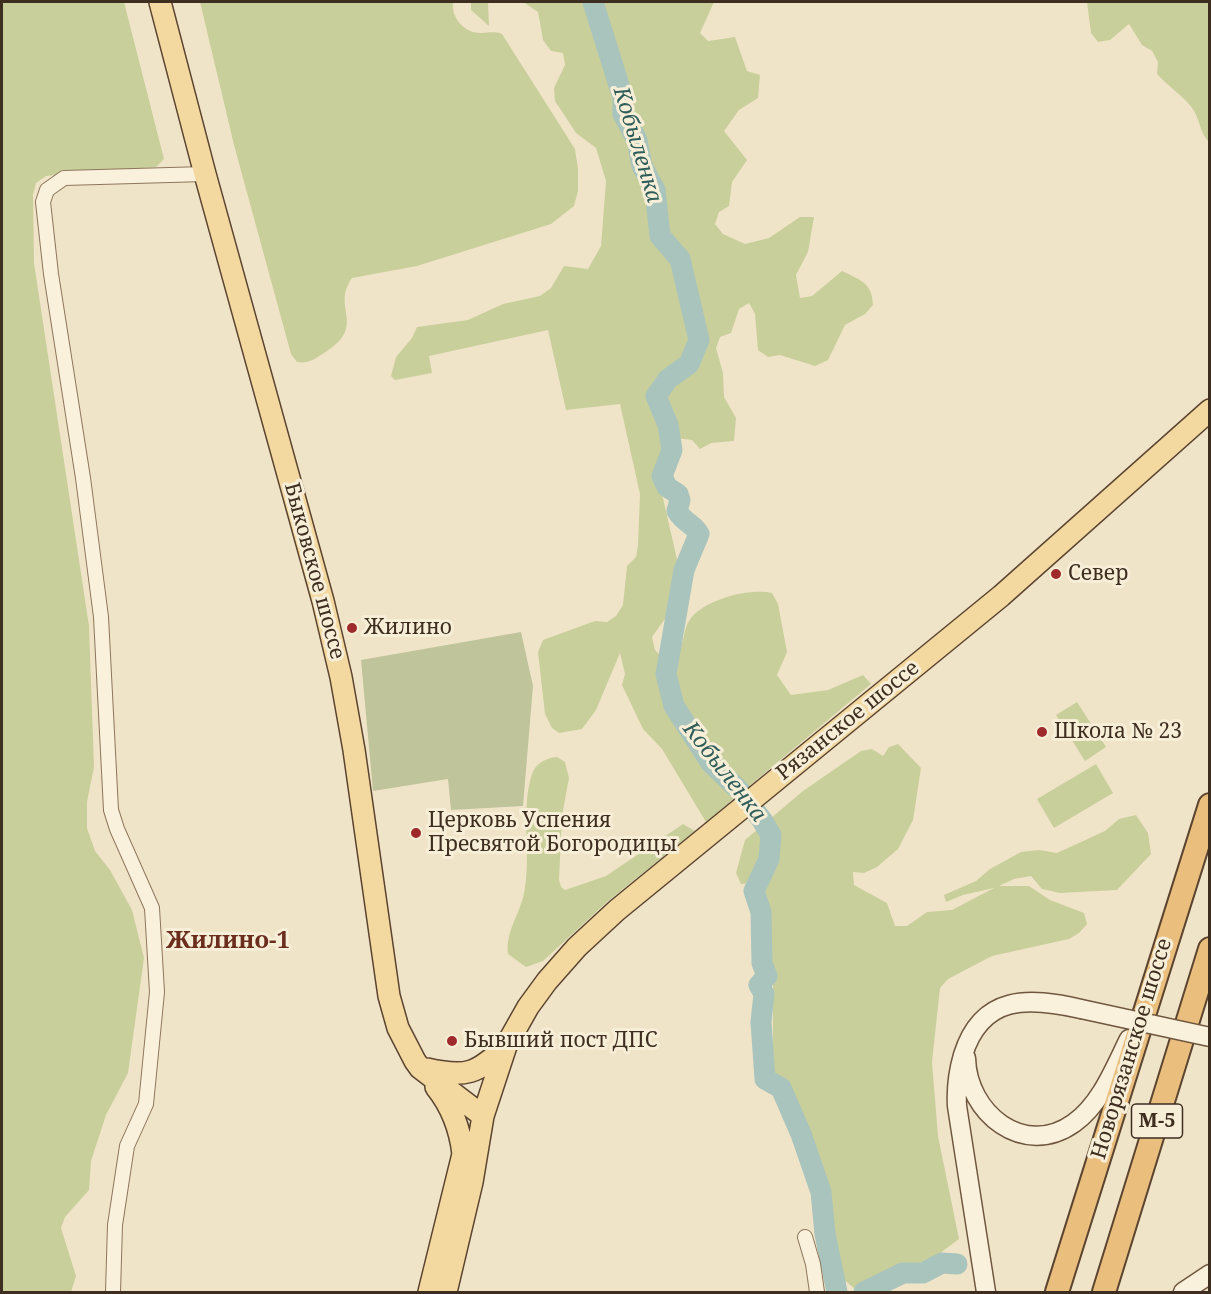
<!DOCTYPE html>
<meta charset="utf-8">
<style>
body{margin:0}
#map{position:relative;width:1211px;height:1294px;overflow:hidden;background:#f0e4c8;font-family:"Noto Serif",serif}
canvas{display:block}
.frame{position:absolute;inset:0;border:3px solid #3d2e20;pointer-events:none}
</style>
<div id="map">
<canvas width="1211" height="1294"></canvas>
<div class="frame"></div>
</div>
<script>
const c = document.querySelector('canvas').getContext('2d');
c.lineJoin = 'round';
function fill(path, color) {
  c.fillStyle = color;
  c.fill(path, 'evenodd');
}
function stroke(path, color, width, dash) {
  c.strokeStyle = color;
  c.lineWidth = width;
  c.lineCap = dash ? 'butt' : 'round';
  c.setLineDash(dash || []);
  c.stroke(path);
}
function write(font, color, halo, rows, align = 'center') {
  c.font = font + ' "Noto Serif",serif';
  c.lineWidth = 6;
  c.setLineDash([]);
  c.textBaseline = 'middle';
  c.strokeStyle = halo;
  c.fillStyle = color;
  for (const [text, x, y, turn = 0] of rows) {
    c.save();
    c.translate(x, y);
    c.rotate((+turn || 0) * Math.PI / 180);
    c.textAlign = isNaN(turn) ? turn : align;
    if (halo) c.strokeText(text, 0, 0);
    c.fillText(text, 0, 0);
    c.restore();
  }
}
const green = new Path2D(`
 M2,2H124L164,159L156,167L46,176L36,183L33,195L34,263L89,626L94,767L87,802V828L95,851L110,870L132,910L144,958L128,1073L106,1115L91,1161L89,1190L65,1217L61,1228L76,1276L71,1292H2Z
 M200,2H453C451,18 465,34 482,33C490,33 494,31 502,34L575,149L578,169V191L574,206L551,224L417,266L352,278C330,309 369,325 324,353C315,359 308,364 297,362L291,354L234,145Z
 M471,2H488L489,26L471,10Z
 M523,2H714L700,33L708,41L735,37L747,71L760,75L758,98L739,110L724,131L747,160L732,182L729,206L719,212L715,224L723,234L745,244L769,238L800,217H814L808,252L796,275L800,298L812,296L842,271C860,280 872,282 873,305L865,314L845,325L828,360L815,366L780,355L768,357L758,350L755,314L749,303L739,309L731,333L720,337L716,348L723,373L724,397L736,418L734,441L711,443L700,449L692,440L667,437L657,472L679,568L667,616L652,637L655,650L663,658C692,645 678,636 691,618C706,599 750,588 772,593L778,604L787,652L777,675L791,695L828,690L863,675L871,684L706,822L662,749L643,729L622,685L625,674L620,653L596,710L582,729L559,733L552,728L545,714L538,652L543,640L595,621L607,622L616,616L623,605L627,566L636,557L638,545L640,494L620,404L566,410L548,330L429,356L432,373L395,380L391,376L396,357L412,338L417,327L468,320L503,304L540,296L551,288L564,266L588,269L601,246L606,181L596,148L576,133L555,101L554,88L565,65L563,53L551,51L543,40L538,12Z
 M1087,2H1209V142C1199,132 1200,118 1192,108C1183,95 1167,86 1157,74L1158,62L1152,51L1142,45L1129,24L1110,40L1098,42L1091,33Z
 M1077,702L1106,747L1085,761L1056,715Z
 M898,744L921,768L913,820L898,849L877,867L864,873L853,872L854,885L887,903L895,926H907L927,912L952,910L994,888L963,895L946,902L944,895L976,881L990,869L1021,852L1039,850L1057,853L1105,831L1119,819L1136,815L1148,833L1151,854L1117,890L1060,893L1042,889L1031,876L1014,879L999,886H1029L1050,900L1084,913L1087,924L1079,933L1069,939L992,956L948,979L940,988L932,1062L938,1136L959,1239L931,1260L902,1267L866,1286L854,1288L844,1280L839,1269L829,1188L785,1085L773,1071V967L765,912V882L741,884L736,873L745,840L803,791L861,751L872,749L883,756L889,747Z
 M557,757L565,762L569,778L562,816L559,880L561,887L565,890L606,876L683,824L695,831L608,901L543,961L526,967L508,954C505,932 520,914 524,893C532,855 520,810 532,774C536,763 546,758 557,757Z
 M1096,764L1113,793L1054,828L1037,799Z`);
const cemetery = new Path2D(`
 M521,632L533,686L523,806L451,810L448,779L373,791L361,660Z`);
const river = new Path2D(`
 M593,2L623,98V114L637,140L642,166L655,190L660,236L680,259L699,340L689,364L668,379L656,396L668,425L672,450L662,476L667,487L678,494L680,500L677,511C684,523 694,524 699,534L684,570L666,674L674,706L711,763L741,792L762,820L771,835L769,859L754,891L761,912L762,963L767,976L759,985L764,994L761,1022L765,1079L781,1088L801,1134L821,1192L825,1234L837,1292
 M864,1292L903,1273H923L942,1263L957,1264`);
const minor = new Path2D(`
 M805,1237L813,1264L817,1292
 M113,1292L115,1225L127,1146L146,1104L157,992L152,908L117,829L111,810L101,617L83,478L51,274L43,202L47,190L64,178L205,174`);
const secondary = new Path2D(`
 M966,1058C967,1113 1024,1159 1074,1123C1101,1104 1115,1067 1129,1039
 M986,1292L957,1106C956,1088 958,1072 963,1055C982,994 1029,997 1081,1009
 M1183,1292L1210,1274`);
const primary = new Path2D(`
 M160,2L205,174L323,601L341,677L354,750L389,996L398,1028L415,1061L420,1068L483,1116
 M427,1069C466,1078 477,1074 506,1046
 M436,1087C452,1107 460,1128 463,1154
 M429,1292L463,1154L467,1146
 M446,1292L472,1182L483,1116L506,1046L528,1007L547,981L577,947L617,910L1001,596L1210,410`);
const trunk = new Path2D(`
 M1057,1292L1210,805
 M1104,1292L1210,949`);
const secondaryBridge = new Path2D(`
 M1081,1009L1210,1037`);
const markers = [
 [1056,574,6,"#9e2a2b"],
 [352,628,6,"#9e2a2b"],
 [1042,732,6,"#9e2a2b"],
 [416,833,6,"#9e2a2b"],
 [452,1041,6,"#9e2a2b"]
];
const shields = [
 [1157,1121,51]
];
const shieldNames = [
 ["М-5",1157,1121]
];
const streetNames = [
 ["Быковское шоссе",314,571,75],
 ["Рязанское шоссе",848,721,-39],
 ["Новорязанское шоссе",1132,1049,-73]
];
const poiNames = [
 ["Север",1068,574],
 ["Жилино",364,628],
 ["Школа № 23",1054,732],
 ["Церковь Успения",428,821],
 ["Пресвятой Богородицы",428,845],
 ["Бывший пост ДПС",464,1041]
];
const waterNames = [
 ["Кобыленка",637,145,73],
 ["Кобыленка",724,772,52]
];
const quarterNames = [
 ["Жилино-1",228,941]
];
fill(green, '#c9cf9b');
fill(cemetery, '#bfc49a');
stroke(river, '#a9c4bc', 21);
stroke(minor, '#8d765c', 16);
stroke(secondary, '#6f573f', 21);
stroke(primary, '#5b4430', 24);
stroke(trunk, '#5b4430', 26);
stroke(minor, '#faf1dc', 14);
stroke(secondary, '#faf1dc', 18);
stroke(primary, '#f3d9a0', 21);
stroke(trunk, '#eabe7c', 22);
stroke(secondaryBridge, '#6f573f', 21, []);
stroke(secondaryBridge, '#faf1dc', 18);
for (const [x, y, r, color] of markers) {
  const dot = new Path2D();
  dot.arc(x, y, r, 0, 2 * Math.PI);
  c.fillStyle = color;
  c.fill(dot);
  stroke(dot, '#f7eed8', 2);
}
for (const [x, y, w] of shields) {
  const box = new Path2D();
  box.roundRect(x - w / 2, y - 17, w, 34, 4.5);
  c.fillStyle = '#f7eed8';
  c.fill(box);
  stroke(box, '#3d2e20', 1.5);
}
write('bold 20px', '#3d2e20', null, shieldNames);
write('21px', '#3d2e20', '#f7eed8', streetNames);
write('21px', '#3d2e20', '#f7eed8', poiNames, 'left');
write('italic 22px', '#2f5d5a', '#f7eed8', waterNames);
write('bold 24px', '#6b2e1e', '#f7eed8', quarterNames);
</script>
